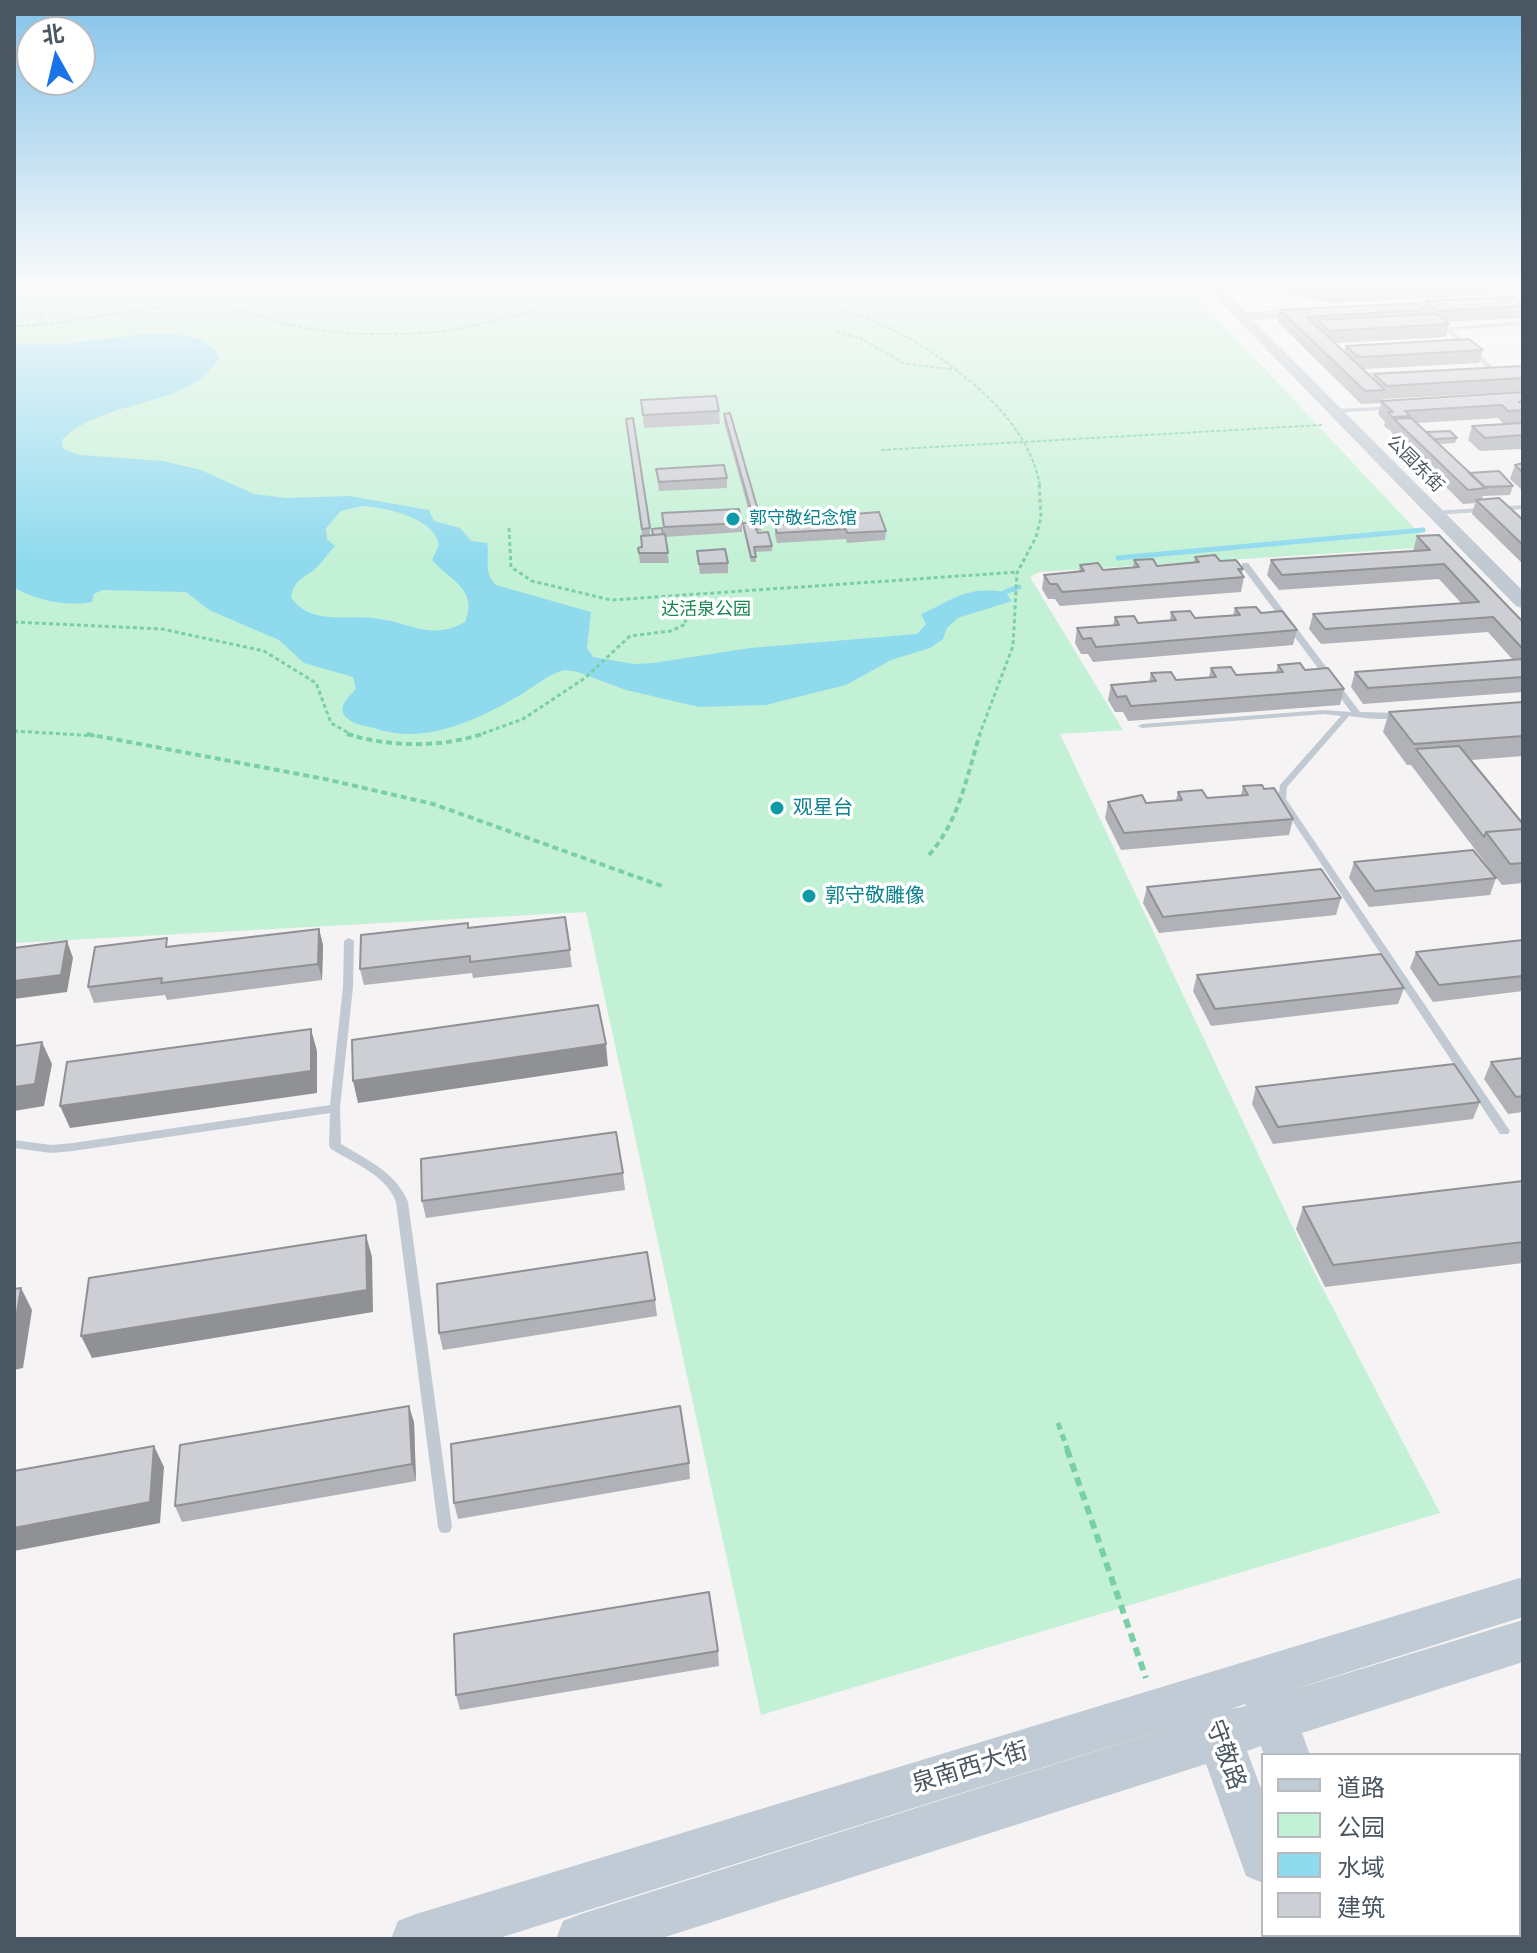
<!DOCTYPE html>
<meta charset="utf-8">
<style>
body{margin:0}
#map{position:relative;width:1537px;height:1953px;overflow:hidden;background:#f5f3f3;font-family:"PT Sans Narrow","Noto Sans SC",sans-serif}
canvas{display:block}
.frame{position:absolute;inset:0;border:16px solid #4a5661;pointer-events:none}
.legend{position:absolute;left:1261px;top:1753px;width:260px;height:184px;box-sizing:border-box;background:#fff;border:2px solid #b7bbc0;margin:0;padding:10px 14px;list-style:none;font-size:24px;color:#4a5661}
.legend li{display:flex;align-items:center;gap:16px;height:40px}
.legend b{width:40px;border:2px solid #b7bbc0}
.north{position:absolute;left:16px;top:16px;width:80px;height:80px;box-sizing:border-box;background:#fff;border:2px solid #b7bbc0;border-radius:50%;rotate:352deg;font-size:22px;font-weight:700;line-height:32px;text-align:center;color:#4a5661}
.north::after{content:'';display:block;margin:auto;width:28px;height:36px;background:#1a73e8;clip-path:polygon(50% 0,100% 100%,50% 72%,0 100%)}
</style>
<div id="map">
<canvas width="1537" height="1953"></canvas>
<div class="frame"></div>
<ul class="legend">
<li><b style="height:10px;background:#c1cbd6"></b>道路</li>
<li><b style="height:22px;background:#c3f1d5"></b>公园</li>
<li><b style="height:22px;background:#90daee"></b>水域</li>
<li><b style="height:22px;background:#cdcfd5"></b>建筑</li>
</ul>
<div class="north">北</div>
</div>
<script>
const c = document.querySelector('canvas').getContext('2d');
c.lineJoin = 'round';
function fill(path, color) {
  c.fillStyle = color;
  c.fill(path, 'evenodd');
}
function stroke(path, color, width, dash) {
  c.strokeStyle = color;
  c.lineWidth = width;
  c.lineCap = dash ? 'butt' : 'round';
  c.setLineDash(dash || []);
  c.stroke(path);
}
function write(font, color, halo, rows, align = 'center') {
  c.font = font + ' "PT Sans Narrow","Noto Sans SC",sans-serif';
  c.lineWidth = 7;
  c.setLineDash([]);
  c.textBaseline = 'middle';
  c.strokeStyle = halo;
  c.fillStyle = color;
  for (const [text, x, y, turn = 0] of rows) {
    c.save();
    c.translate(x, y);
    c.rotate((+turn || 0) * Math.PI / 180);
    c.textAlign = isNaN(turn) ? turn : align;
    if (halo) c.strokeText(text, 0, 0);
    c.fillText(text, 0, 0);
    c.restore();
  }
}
const green = new Path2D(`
 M14,285H1186L1432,547L1039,572L1030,577L1123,730L1060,734L1312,1268L1440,1513L761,1715L586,912L14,943Z`);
const water = new Path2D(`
 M150,333C172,334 210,333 219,358C190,409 104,397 62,440L63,449L80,455L163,461L201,470L254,494L286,498L349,496L429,510L434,521L460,528L471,541L487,543C490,558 483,573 496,585L591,612L587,648L593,657L634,664L653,663L750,648L917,634L926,624L921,614C956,599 965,586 1005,592L1012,601L958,618L947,628L943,639L930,648L891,660L846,685L766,705L699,707L626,690L578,672L565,670C550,673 535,686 522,694C479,719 427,745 377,729C368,726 355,725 348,719C335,709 348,697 356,689L353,677L304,663L279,640L209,610L186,592L102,590L94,594L92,602C64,607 38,600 14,588V344H67ZM362,506C384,507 436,518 439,545L432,560C449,580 479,589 465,622C429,642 408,621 373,618C346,615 309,625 291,597C295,577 305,579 317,567C323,561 329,552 335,546L327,539L326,528L341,511Z`);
const stream = new Path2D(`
 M1118,558L1423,530
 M1005,592L1019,587`);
const pathFar4 = new Path2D(`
 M14,326C79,325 141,303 206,306C240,308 268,321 301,327C340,335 381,335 421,333C468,331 512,314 558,305C696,279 841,278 956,370C994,399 1030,435 1040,485
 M35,327L58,285
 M836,332L860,338L905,364L960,370
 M881,450L1322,425`);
const pathFar3 = new Path2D(`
 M509,528L511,567L532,581L611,600L1018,572
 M14,622L162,629L264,651L316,683L331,723L354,736
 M14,731L97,736
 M476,736L523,719L585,678L630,636L671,631L686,624L682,595
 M979,736L1013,646L1017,573L1036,537L1041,517L1039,483`);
const pathFar2 = new Path2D(`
 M87,734L325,779L433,804L662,886
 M347,734C389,747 440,748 482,734
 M929,855C960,819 966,778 980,734`);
const pathFar1 = new Path2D(`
 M1058,1423L1068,1451`);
const path = new Path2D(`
 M1067,1449L1146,1678`);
const service = new Path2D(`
 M1484,285H1490L1513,303L1508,304Z
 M1523,321V325L1452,330L1493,367V369L1361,377L1358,375L1361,373L1486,367L1445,330V328Z
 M1393,406L1396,408L1395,409L1335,413L1332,411L1335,409Z
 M1523,505V509L1435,515L1432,513L1435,511Z
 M1242,563H1248L1360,712L1399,713L1403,715C1388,722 1366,718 1349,716L1287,787L1286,799L1508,1128L1510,1131L1508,1134H1500L1278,799L1280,785L1341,716L1324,714L1142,728L1138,726L1142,724L1324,710L1351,712L1242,567Z
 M349,938L354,941L353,987L340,1108L341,1144C367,1160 396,1172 408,1202L452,1527L450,1532L445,1533L440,1532L438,1527L396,1202C386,1175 354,1163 331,1149L329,1146L330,1113L73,1151L51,1153L14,1148V1140L51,1145L73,1143L330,1105L343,987L344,941Z`);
const tertiary = new Path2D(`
 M1204,285H1219L1245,312L1319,309L1321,312L1314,316L1253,320L1523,591V608L1516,606Z
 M1523,298V306L1385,313L1378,309L1385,305Z`);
const secondary = new Path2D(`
 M1523,1577V1617L1285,1692L1523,1620V1662L1302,1733L1310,1755H1264L1261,1746L1247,1751L1263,1794V1883L1246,1876L1206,1764L659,1939H556L563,1921L581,1914L1191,1721L496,1939H391L398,1921L416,1914ZM1245,1704L1246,1706L1231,1709Z
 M1266,1935H1316L1317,1939H1267Z
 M1332,1935H1382L1383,1939H1333Z`);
const wall = new Path2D(`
 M1258,285H1493L1491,295L1332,303L1258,287Z
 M1513,285H1523V291H1521Z
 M1426,301L1523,304V313L1521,318L1447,322L1449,324L1446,337L1335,343L1344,351L1346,346L1483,350L1479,363L1364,369L1373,378L1374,374L1523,366V391L1383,399L1382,401L1523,392V449L1480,451L1468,440L1472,426L1504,424L1498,418L1417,423L1427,432L1457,438L1455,443L1438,444L1469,473L1513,486L1510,495L1483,496L1482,499L1523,520V564L1472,514L1475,503L1463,504L1391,432V430H1389L1384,426L1385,422L1378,414L1381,403L1361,404L1278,322L1280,310H1424Z
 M641,400L719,411L720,424L644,428Z
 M724,414L761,521V531H757L772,546V551L755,552L756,562H751L743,528V523H752L724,422Z
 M626,419L650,528V535L664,534L662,513L742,523V532L665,537L669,563H640L638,548L642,547L641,536L642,535Z
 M1523,463V491L1510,479L1515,465Z
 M656,469L727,478V488L659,491Z
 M841,515L886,531L885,540L847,543L846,539L777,543L775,535V525L834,521V519L841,518Z
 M1417,536L1523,622V692L1363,704L1351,687L1355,672L1513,660L1488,632L1321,644L1309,629L1313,614L1462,604L1439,579L1279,590L1267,575L1271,560L1413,551Z
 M697,551L728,563V573L700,574Z
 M1195,557L1220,561L1243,569L1242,574L1244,577L1241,592L1060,606L1055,599H1048L1042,589L1044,575L1079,572L1080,565L1103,570L1133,568L1134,560L1157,566L1194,563Z
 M1235,608L1261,613L1297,630L1293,645L1093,662L1088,654H1081L1075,643L1077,628L1113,625L1115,617L1138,623L1170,620L1171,612L1195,618L1233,615Z
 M1278,665L1305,670L1344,689L1340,705L1128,721L1123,712H1115L1108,700L1111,685L1149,682L1151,673L1176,680L1209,677L1211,668L1236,675L1276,672Z
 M1523,702V756L1471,760L1523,824V883L1502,885L1411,765H1407L1383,732L1389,712Z
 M1243,786L1264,789L1293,819L1289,835L1121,850L1105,818L1108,802L1146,803L1176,800L1178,792L1207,798L1241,795Z
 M1354,862L1496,878L1490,895L1369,907L1349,878Z
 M1147,887L1341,898L1336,915L1159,933L1143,903Z
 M565,917L572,967L473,978L472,973L364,985L360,969L468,928Z
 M319,929L323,945L322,980L167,1000L165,995L94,1003L88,987L170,946Z
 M1523,940V991L1433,1002L1410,968L1416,952Z
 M1197,975L1404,988L1398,1004L1211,1026L1193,991Z
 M1523,1058V1112L1508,1114L1484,1079L1491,1062Z
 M1256,1087L1480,1102L1473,1119L1273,1144L1252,1104Z
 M623,1173L625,1190L426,1218L422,1201Z
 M1523,1181V1263L1325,1287L1296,1229L1303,1207Z
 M655,1300L657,1316L443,1350L439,1333Z
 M414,1422L416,1481L182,1522L175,1506Z
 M689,1463L690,1479L458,1519L454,1503Z
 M718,1651L719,1666L460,1710L456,1695Z`);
const shadedWall = new Path2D(`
 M319,929L323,945L322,980L318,964Z
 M67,941L73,958L67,992L14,999V981Z
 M311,1029L317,1051V1093L70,1128L60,1106Z
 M42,1042L52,1064L44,1106L14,1111V1087Z
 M606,1044L608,1066L358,1103L353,1081Z
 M366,1235L372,1257L373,1312L92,1358L81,1336Z
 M21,1288L32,1310L23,1368L14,1370V1331Z
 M409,1406L414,1422L416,1481L412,1464Z
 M154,1446L164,1467L160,1523L14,1551V1528Z`);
const building = new Path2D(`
 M1325,285H1378L1335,287Z
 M1513,297L1523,304V306L1438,311L1426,301Z
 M1415,303L1424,310L1307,317L1385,390L1365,391L1280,310Z
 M1436,314L1449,324L1329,331L1318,320Z
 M1469,339L1483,350L1365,357L1357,356L1346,346Z
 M1523,366V378L1387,386L1374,374Z
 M1523,392V401L1519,402L1523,405V410L1508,411L1502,405L1405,411L1410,416L1392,417L1388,412H1393L1381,401Z
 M716,396L719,411L643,415L641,400Z
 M730,413L761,521H754L724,414Z
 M633,418L650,528L642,529L626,419Z
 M1411,418L1486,488L1468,490L1394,419Z
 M1523,423V435L1485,438L1472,426Z
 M1450,431L1457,438L1434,439L1427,432Z
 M1523,463V473L1515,465Z
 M724,465L727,478L659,482L656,469Z
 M1499,471L1513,486L1484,487L1469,473Z
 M1499,498L1523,520V545L1476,500Z
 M739,509L742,523L664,527L662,513Z
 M879,512L886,531L847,533L846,529L777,533L775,525L835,521L834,519L842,518L841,515Z
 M743,523H753L758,533L768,532L772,546L754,547L756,557H751Z
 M662,528L663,534L653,535L652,529Z
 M665,534L668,553H639L638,548L642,547L641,536Z
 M1439,535L1523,622V649L1493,617L1325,629L1313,614L1479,602L1444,564L1282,575L1271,560L1430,550L1417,536Z
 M725,549L728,563L699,564L697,551Z
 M1215,555L1220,561L1236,560L1243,569H1238L1244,577L1062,592L1057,584H1050L1044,575L1084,571L1080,565L1098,563L1103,570L1139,567L1134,560L1153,559L1157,566L1199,562L1195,557Z
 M1256,607L1261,613L1282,611L1297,630L1096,647L1091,638L1083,639L1077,628L1119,625L1115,617L1134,616L1138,623L1176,620L1171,612L1190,611L1195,618L1240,615L1235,608Z
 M1523,659V677L1368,688L1355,672Z
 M1300,663L1305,670L1328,668L1344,689L1131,706L1126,696L1117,697L1111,685L1156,681L1151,673L1171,672L1176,680L1216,677L1211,668L1231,667L1236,675L1283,672L1278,665Z
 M1523,702V736L1414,744L1389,712Z
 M1459,746L1523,824V829L1486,832L1484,837L1416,749Z
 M1262,785L1264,789L1274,788L1293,819L1124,833L1108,802L1142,795L1146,803L1182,800L1178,792L1202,790L1207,798L1248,795L1243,786Z
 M1523,829V863L1510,864L1486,832Z
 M1473,850L1496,878L1375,891L1354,862Z
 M1321,869L1341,898L1163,917L1147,887Z
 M565,917L570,950L470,962V956L360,969L361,935L468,923V928Z
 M319,929L318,964L161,983L162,978L88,987L95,947L167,938L166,947Z
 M1523,940V976L1439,985L1416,952Z
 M67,941L61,975L14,981V948Z
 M1381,954L1404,988L1215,1009L1197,975Z
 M598,1005L606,1044L353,1081L352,1040Z
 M311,1029V1071L60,1106L67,1062Z
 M42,1042L35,1084L14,1087V1046Z
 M1523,1058V1096L1516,1097L1491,1062Z
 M1454,1064L1480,1102L1278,1127L1256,1087Z
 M616,1132L623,1173L422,1201L421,1159Z
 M1523,1181V1242L1333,1265L1303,1207Z
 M366,1235L367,1290L81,1336L89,1278Z
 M647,1252L655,1300L439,1333L437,1284Z
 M21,1288L14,1331V1289Z
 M409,1406L412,1464L175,1506L180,1445Z
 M680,1406L689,1463L454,1503L451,1444Z
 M154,1446L150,1502L14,1528V1471Z
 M709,1592L718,1651L456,1695L454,1634Z`);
const markers = [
 [733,519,8,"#0f9aa8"],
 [777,808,8,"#0f9aa8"],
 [809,896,8,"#0f9aa8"]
];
const farStreetnames = [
 ["公园东街",1415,464,45]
];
const farCulturenames = [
 ["郭守敬纪念馆",749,519]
];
const farParknames = [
 ["达活泉公园",706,610]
];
const cultureNames = [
 ["观星台",793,808],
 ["郭守敬雕像",825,896]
];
const nearStreetnames = [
 ["守敬路",1225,1755,70],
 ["泉南西大街",970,1768,-17]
];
fill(green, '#c3f1d5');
fill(water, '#90daee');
stroke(stream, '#90daee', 5);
stroke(pathFar4, '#7ad0a6', 2, [4, 2]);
stroke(pathFar3, '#7ad0a6', 3, [4, 3]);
stroke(pathFar2, '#7ad0a6', 4, [6, 4]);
stroke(pathFar1, '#7ad0a6', 5, [7, 5]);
stroke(path, '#7ad0a6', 6, [9, 6]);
fill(service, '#c1cad2');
fill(tertiary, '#c1cad2');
fill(secondary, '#c1cbd6');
fill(wall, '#b0b2b7');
fill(shadedWall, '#909195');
fill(building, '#cdcfd5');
stroke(building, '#909195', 2);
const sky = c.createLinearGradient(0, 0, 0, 559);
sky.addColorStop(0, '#85c3ea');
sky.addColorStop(0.51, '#fafafa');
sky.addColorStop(1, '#fafafa00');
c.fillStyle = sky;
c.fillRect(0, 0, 1537, 559);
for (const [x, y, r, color] of markers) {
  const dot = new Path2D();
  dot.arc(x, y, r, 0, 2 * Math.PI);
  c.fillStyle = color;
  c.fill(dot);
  stroke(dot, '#fff', 3);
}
write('18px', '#4a5661', '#fff', farStreetnames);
write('18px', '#0d838f', '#fff', farCulturenames, 'left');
write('18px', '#17864f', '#fff', farParknames);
write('20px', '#0d838f', '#fff', cultureNames, 'left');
write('24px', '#4a5661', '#fff', nearStreetnames);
</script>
